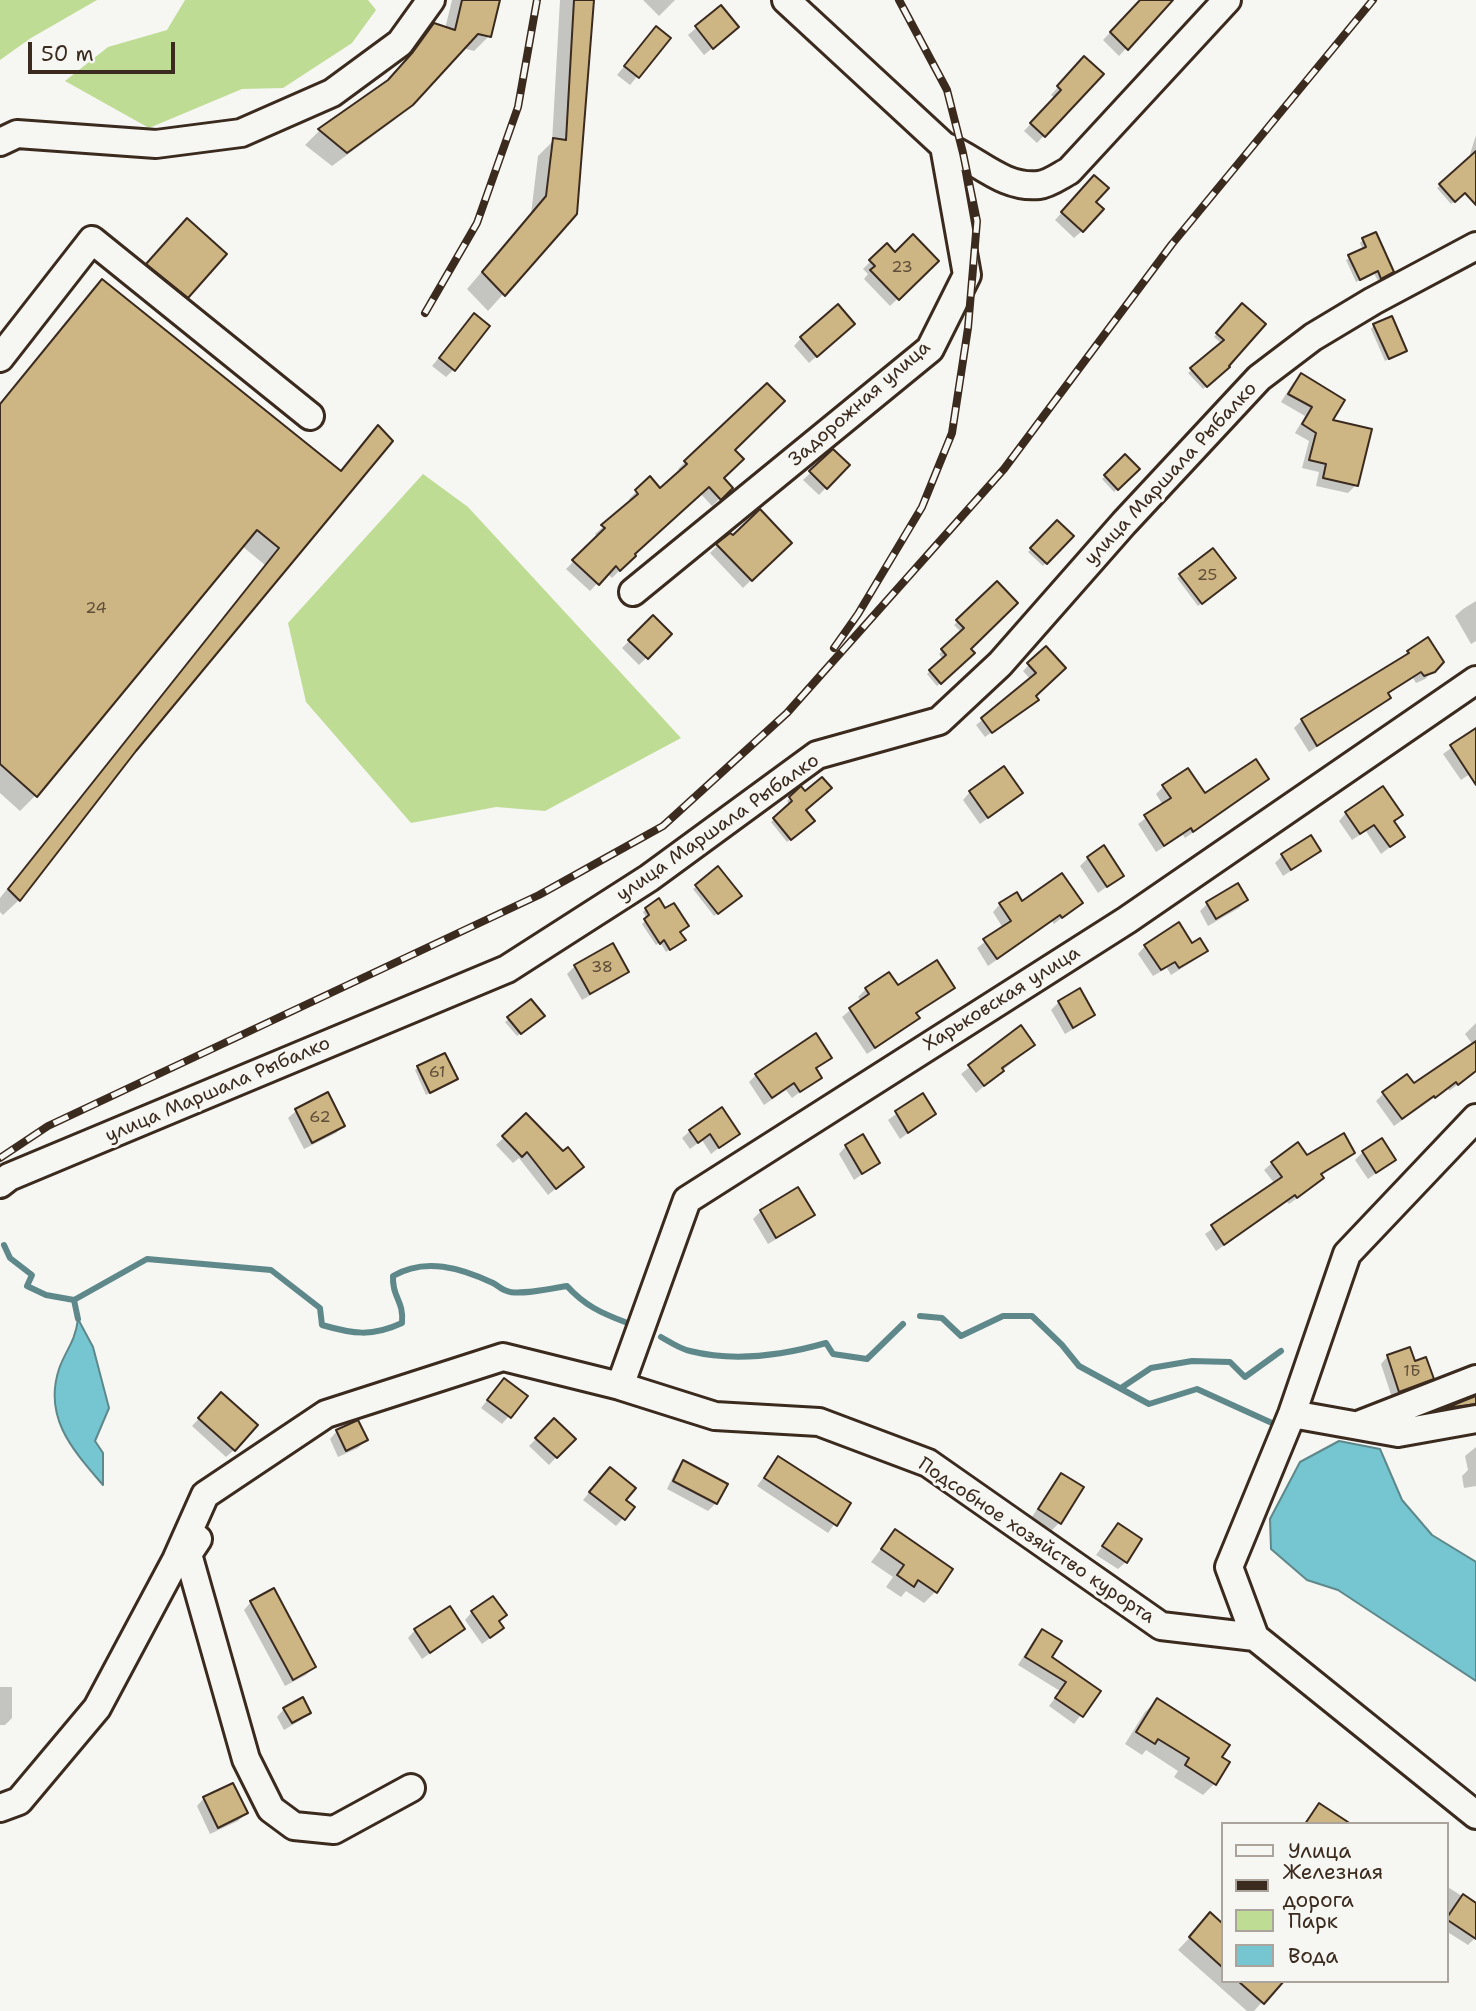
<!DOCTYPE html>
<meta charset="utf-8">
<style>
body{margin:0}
#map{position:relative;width:1476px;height:2011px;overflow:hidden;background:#f6f6f2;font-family:"Shantell Sans",sans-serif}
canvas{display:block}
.legend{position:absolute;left:1221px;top:1822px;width:228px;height:161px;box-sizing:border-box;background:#f6f6f2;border:2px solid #aba49d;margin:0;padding:9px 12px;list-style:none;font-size:21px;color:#3b2a1e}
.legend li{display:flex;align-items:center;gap:14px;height:35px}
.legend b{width:35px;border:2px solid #aba49d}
.scale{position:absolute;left:28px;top:42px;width:147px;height:32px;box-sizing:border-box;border:4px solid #3b2a1e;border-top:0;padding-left:9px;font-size:21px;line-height:24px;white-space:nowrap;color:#3b2a1e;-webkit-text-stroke:5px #f6f6f2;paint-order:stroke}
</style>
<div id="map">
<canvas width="1476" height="2011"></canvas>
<ul class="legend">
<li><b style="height:9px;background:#f6f6f2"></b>Улица</li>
<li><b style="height:9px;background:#3b2a1e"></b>Железная дорога</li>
<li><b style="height:19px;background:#bfdc94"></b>Парк</li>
<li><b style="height:19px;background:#76c6d2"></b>Вода</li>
</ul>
<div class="scale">50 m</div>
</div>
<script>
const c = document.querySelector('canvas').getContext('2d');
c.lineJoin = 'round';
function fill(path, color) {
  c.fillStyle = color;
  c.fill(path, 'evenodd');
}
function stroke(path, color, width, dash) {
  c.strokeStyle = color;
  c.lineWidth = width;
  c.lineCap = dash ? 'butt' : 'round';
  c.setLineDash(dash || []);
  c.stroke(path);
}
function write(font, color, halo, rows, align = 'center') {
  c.font = font + ' "Shantell Sans",sans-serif';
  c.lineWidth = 6;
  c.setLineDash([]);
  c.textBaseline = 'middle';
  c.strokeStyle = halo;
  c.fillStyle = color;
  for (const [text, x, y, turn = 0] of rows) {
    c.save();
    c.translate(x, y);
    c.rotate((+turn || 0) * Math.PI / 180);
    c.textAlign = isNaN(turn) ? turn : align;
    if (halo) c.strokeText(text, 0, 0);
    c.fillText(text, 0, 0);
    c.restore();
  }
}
const green = new Path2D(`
 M0,0H97L31,38L0,60Z
 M185,0H368L376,10L352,43L283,88L242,89L149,128L65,81L108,47L167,30Z
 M423,474L468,507L681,738L545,811L496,807L411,823L306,702L288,623Z`);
const water = new Path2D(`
 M78,1319L93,1347L109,1408L95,1441L103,1453V1485C73,1450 43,1418 59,1369C66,1349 75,1343 78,1319Z
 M1339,1441L1380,1449L1402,1500L1432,1535L1476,1562V1681L1338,1590L1307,1580L1271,1549L1270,1519L1300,1462Z`);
const shadow = new Path2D(`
 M452,0H498L489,36L474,51L463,48L396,119L332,166L305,145L320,130L385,83L435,25L445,29Z
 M560,0H592L575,214L488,311L467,289L531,214L538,156L552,142Z
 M643,0H675L659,16Z
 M1141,0H1171L1119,56L1103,40Z
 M721,7L729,34L704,55L688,35Z
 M649,36L669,38L630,85L617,75Z
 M1077,66L1102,74L1037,143L1024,131L1055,98L1051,95Z
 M1476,135V167L1467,164Z
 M1459,169L1473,184L1451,204L1437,188Z
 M1087,185L1094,202L1082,231L1074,238L1055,220Z
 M176,232L187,296L175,308L136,276Z
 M1363,240L1389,275L1378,281L1374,273L1356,282L1346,260L1363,250L1360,243Z
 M887,245L895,254L937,261L890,306L864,279L868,274L863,269Z
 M103,281L339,472L378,428L134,750L19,900L3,915L0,912V898L265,565L242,546L36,795L20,811L0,793V403L87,297Z
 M1242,305L1228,367L1203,389L1188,373L1222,344L1214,337Z
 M474,315L454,369L446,377L432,366Z
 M1374,325L1405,350L1385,361L1371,329Z
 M845,331L809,363L794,346L801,338Z
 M1301,375L1331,421L1356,485L1348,493L1316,486L1319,472L1302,468L1309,441L1295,433L1305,416L1281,402L1293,383Z
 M733,450L721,478L731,488L712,506L700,493L632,554L634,556L612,578L607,573L590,591L566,569L598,537L595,534L631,502L629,499L649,479L660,491L680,472L678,469L685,462Z
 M833,451L847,465L819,495L803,480Z
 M1125,457L1137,469L1114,492L1102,479Z
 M1057,522L1072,536L1043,566L1028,552Z
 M789,543L743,588L710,553L718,545Z
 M1213,550L1231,581L1198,606L1177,578Z
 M997,584L968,649L973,653L937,686L927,674L943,659L939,654L962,633L954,625Z
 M1476,601V641L1471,644L1455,616L1463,609Z
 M653,617L670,634L639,665L622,648Z
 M1046,648L1030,705L985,737L976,725L1031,680L1023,671Z
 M1408,652L1434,670L1425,679L1416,683L1413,678L1387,694L1389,698L1381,705L1309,752L1294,728L1302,720L1401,659Z
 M1476,730V770L1461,780L1443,754Z
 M1259,786L1185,838L1183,835L1156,852L1138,824L1163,805L1156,794L1163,787L1205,796Z
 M801,789L804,810L809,824L787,842L771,822L790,806L787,801Z
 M970,792L1021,793L980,824L963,800Z
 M1346,813L1401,814L1393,822L1403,837L1381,854L1366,831L1352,840L1339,821Z
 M1319,850L1311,858L1283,876L1275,863L1283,855Z
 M1088,858L1122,876L1098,893L1080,866Z
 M697,886L736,899L714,916L693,889Z
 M1246,900L1239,908L1208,926L1200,911L1207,904Z
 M1080,903L1054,924L1052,921L988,966L977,948L1003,928L993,912L1000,904Z
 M646,909L679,932L680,943L666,952L660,942L656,945L642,924L647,919L643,912Z
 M1191,945L1205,951L1198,958L1171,975L1167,968L1153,976L1138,954L1145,946Z
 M575,966L627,972L619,979L582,1000L567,974Z
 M889,974L898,988L953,987L915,1014L918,1018L910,1025L867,1054L842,1017L861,1001L858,997L866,989Z
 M1080,991L1093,1014L1085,1022L1065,1034L1051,1010L1059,1002Z
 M509,1019H539L517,1036L505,1022Z
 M1476,1023V1071L1449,1091L1448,1088L1394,1126L1376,1101L1383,1094L1413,1085L1473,1045L1465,1034Z
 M1020,1027L1033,1045L976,1093L961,1074Z
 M830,1057L815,1070L820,1077L792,1098L786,1090L764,1105L749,1082L756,1075Z
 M418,1067L456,1079L426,1095L415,1070Z
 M922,1095L934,1114L900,1139L888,1120Z
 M296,1111L343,1126L336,1133L304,1149L288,1118Z
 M526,1116L574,1174L548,1195L519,1158L513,1163L496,1145Z
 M690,1131L738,1133L711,1154L702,1140L690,1149L682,1138Z
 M846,1146L878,1163L854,1180L839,1154Z
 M1363,1152L1394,1160L1368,1179L1355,1160Z
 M1353,1153L1346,1160L1320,1176L1321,1178L1314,1186L1289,1204L1287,1202L1216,1251L1205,1234L1275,1184L1264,1170L1272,1163Z
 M798,1189L813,1214L805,1222L768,1244L753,1219L761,1211Z
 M1388,1356L1413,1363L1432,1378L1424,1386L1392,1398L1381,1364Z
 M497,1388L525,1397L502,1424L481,1408Z
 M1476,1397V1413L1442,1414L1447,1409Z
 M214,1402L234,1450L226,1457L192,1426Z
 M554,1421L573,1439L549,1465L529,1446Z
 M337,1431L366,1440L358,1448L338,1457L330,1439Z
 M1476,1447V1486L1464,1488L1462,1476L1468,1470L1465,1456Z
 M778,1458L849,1504L828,1533L757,1486Z
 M684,1463L716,1503L708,1511L667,1489L676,1470Z
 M1061,1475L1060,1522L1052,1530L1032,1517L1054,1482Z
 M603,1476L633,1507L616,1526L583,1500Z
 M1118,1525L1126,1562L1118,1569L1096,1555Z
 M895,1531L936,1591L924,1603L906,1591L901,1597L886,1587L893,1577L871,1562Z
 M251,1602L314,1667L306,1675L285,1686L244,1610Z
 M472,1612L498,1622L494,1635L482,1644L465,1620Z
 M463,1629L422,1659L408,1638L415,1630Z
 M1042,1631L1050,1657L1099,1691L1074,1724L1049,1706L1060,1691L1018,1665L1035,1638Z
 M0,1687H12V1718L5,1725H0Z
 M1157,1700L1219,1758L1215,1783L1203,1795L1174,1777L1178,1771L1146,1750L1142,1755L1125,1744L1145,1712Z
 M284,1709L309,1712L301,1720L284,1730L277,1717Z
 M204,1798L246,1813L238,1821L210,1834L197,1806Z
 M1319,1805L1348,1824H1303Z
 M1446,1886L1476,1905V1937L1468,1945L1446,1931Z
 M1211,1915L1222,1925V1981H1281L1254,2011H1247L1178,1950Z`);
const stream = new Path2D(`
 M4,1245L10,1258L32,1275L27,1286L46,1295L74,1300
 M920,1316L942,1318L961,1336L1003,1316H1032L1062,1345L1079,1366L1149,1404L1197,1389L1272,1423
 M78,1319L74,1300L147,1259L271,1270L320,1308L322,1325C353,1334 372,1337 402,1323C404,1300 392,1298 393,1276C425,1257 461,1268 493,1283C497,1285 502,1290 507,1291C518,1296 554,1288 567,1286C584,1305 601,1313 625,1322
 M661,1337C670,1342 680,1349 690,1351C734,1362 784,1355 826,1343L833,1354L867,1359L903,1324
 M1121,1388L1151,1368L1192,1361L1230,1362L1245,1377L1281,1351`);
const building = new Path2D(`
 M462,0H500L491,37L478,34L413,105L347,153L318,129L388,80L413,52L434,23L455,30Z
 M574,0H594L577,214L505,296L482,272L546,196L553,138L566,140Z
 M1140,0H1173L1128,50L1110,32Z
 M721,5L739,27L713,49L695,26Z
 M656,26L671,38L639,78L624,66Z
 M1084,56L1104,74L1045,137L1030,123L1061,90L1057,86Z
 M1476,151V205L1465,193L1455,202L1439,184Z
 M1094,175L1109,188L1096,202L1104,209L1083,232L1061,212Z
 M187,218L227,254L188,298L146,264Z
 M1376,232L1394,272L1381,279L1378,271L1360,280L1348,255L1366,247L1362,238Z
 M913,234L939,261L899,300L870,270L875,266L869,260L887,243L895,252Z
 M102,279L341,471L378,425L393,441L136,751L20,901L8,889L279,548L257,530L37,797L0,764V404Z
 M1242,303L1266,324L1229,366L1230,367L1207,387L1190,368L1224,340L1216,333Z
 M838,304L855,324L817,357L800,337Z
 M474,313L490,326L455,371L439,358Z
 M1392,316L1407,351L1389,359L1373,324Z
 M1301,373L1345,400L1333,420L1372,429L1358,486L1323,478L1326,464L1309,460L1316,433L1302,424L1312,407L1288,394Z
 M767,383L785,401L735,450L744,459L724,478L733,488L721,500L709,487L635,554L636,556L620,571L616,566L599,585L572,560L605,528L601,525L638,494L635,490L650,476L660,488L687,464L684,461Z
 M833,449L850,465L827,489L809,471Z
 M1125,454L1140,469L1118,490L1104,475Z
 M760,509L792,543L752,581L716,544L730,533L733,535Z
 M1057,520L1074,536L1047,564L1030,548Z
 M1213,548L1236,578L1202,604L1179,574Z
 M997,581L1018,603L971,649L975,653L941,684L929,670L946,655L941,649L964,628L956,620Z
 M653,615L672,634L648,659L628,640Z
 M1428,637L1444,662L1435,672L1424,676L1421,672L1388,693L1391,698L1317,746L1301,719L1409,653L1407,651Z
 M1046,646L1066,668L1036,696L1039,700L992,733L981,718L1036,673L1027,663Z
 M1476,728V785L1450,745Z
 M1256,759L1269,779L1193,832L1191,828L1164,846L1144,815L1171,798L1162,785L1188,768L1205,793Z
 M1004,766L1023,793L988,818L969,791Z
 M822,777L832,788L806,810L815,821L791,840L773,818L792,801L789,797L801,786L805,791Z
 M1383,786L1403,815L1394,821L1405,837L1390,847L1374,825L1360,834L1345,812Z
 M1311,835L1321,851L1291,870L1281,854Z
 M1104,845L1124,876L1107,887L1087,857Z
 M718,866L742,896L718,914L695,885Z
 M1062,873L1083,903L1062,918L1060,915L997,959L983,939L1011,921L999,903L1017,892L1022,901Z
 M1238,883L1248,900L1216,919L1206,902Z
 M659,898L665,908L674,903L689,926L680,932L686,940L670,950L664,940L660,944L644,919L649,915L645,908Z
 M1179,922L1192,943L1200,938L1208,951L1179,968L1175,962L1161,970L1144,945Z
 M613,943L629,972L590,994L574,965Z
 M937,960L955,988L916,1013L920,1018L875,1048L849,1008L869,994L865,988L889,972L898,985Z
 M1080,988L1095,1015L1073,1028L1058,1001Z
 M531,999L545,1016L521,1034L507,1017Z
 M1021,1025L1035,1045L1002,1068L1004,1071L984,1086L968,1065Z
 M816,1033L832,1058L816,1068L822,1078L800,1092L794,1083L772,1098L755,1074Z
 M1476,1041V1071L1458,1085L1456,1082L1435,1098L1434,1096L1402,1119L1382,1092L1407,1074L1414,1083Z
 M445,1053L458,1079L430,1093L417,1066Z
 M328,1092L345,1126L312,1143L295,1109Z
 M923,1093L936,1114L908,1133L895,1111Z
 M722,1107L740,1134L719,1148L710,1134L698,1143L689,1130Z
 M526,1113L563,1151L568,1147L584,1167L556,1189L527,1152L522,1157L502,1136Z
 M1344,1133L1355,1153L1321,1174L1324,1178L1297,1198L1295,1195L1224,1245L1211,1225L1282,1177L1271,1162L1298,1142L1307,1155Z
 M863,1134L880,1163L862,1174L845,1145Z
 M1382,1138L1396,1160L1376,1173L1362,1151Z
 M798,1187L815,1215L776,1238L760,1210Z
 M1410,1347L1415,1361L1426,1357L1434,1379L1399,1392L1387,1355Z
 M504,1378L528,1396L511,1418L487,1400Z
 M221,1392L258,1425L235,1451L198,1418Z
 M1476,1396V1404L1446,1408Z
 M554,1418L576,1439L557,1458L535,1438Z
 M358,1420L368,1440L346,1451L336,1430Z
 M778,1456L851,1503L837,1526L764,1478Z
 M683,1460L728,1484L717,1504L673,1481Z
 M610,1467L636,1488L626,1500L635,1507L625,1520L589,1492Z
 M1061,1473L1084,1487L1061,1524L1038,1509Z
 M1118,1523L1142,1539L1127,1563L1102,1546Z
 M895,1529L953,1569L937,1593L918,1580L914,1587L897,1575L904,1565L881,1549Z
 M274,1588L316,1667L293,1680L250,1601Z
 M493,1596L507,1615L499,1621L504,1628L490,1638L471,1611Z
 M450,1606L465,1629L430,1653L414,1629Z
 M1042,1629L1062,1641L1052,1657L1101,1691L1083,1717L1055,1698L1066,1682L1025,1657Z
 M303,1697L311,1713L292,1723L283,1708Z
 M1157,1698L1230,1745L1222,1757L1230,1762L1216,1785L1185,1765L1189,1758L1158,1739L1155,1744L1136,1732Z
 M233,1783L248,1813L218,1828L203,1797Z
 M1319,1803L1351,1824H1305Z
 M1463,1894L1476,1903V1939L1446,1919Z
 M1210,1912L1222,1923V1967L1189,1937Z
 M1238,1981H1284L1264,2004Z`);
const minor = new Path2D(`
 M786,0L944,146
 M0,142L17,134L156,144L241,133L332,93L400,43L431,0
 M0,358L92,240L310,416
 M633,592L930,349L967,275L944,146C976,158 1002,189 1039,185C1049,184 1061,175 1069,171L1227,0
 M0,1184L9,1177L507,969L649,878L817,755L939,721L1000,664L1124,523L1259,378L1313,337L1373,301L1476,246
 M620,1386L687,1200L1127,920L1476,680
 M1292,1414L1398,1433L1476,1419
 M1358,1425L1476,1379
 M198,1539L188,1554L246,1759L271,1809L294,1826L334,1830L411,1788
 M1255,1637L1229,1567L1292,1414L1347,1254L1476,1118
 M0,1808L19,1801L97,1708L176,1560L205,1495L326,1414L503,1357L620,1386L715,1416L819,1422L928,1463L1161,1626L1255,1637L1476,1815`);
const rail = new Path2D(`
 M425,313L477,223L518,107L537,0
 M834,648L858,614L922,507L952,433L968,328L977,221L963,153L947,90L899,0
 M0,1158L48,1126L539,895L663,826L787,713L1004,469L1172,244L1373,0`);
const numberNames = [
 ["23",902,268],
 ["25",1207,576],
 ["24",96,609],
 ["38",602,968],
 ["61",437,1073],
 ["62",320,1118],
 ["1Б",1412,1372]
];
const streetNames = [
 ["Задорожная улица",860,404,-41],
 ["улица Маршала Рыбалко",1171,474,-47],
 ["улица Маршала Рыбалко",718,828,-35],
 ["Харьковская улица",1002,999,-32],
 ["улица Маршала Рыбалко",218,1090,-23],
 ["Подсобное хозяйство курорта",1036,1541,34]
];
fill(green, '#bfdc94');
fill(water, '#76c6d2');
stroke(water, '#5e888a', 2);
fill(shadow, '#0003');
stroke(stream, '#5e888a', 6);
fill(building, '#cdb584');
stroke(building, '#3b2a1e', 2);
stroke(minor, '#3b2a1e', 32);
stroke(minor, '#f6f6f2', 26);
stroke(rail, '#3b2a1e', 8);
stroke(rail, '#f6f6f2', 5, [16]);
write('16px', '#604d38', null, numberNames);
write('19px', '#3b2a1e', '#f6f6f2', streetNames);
</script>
